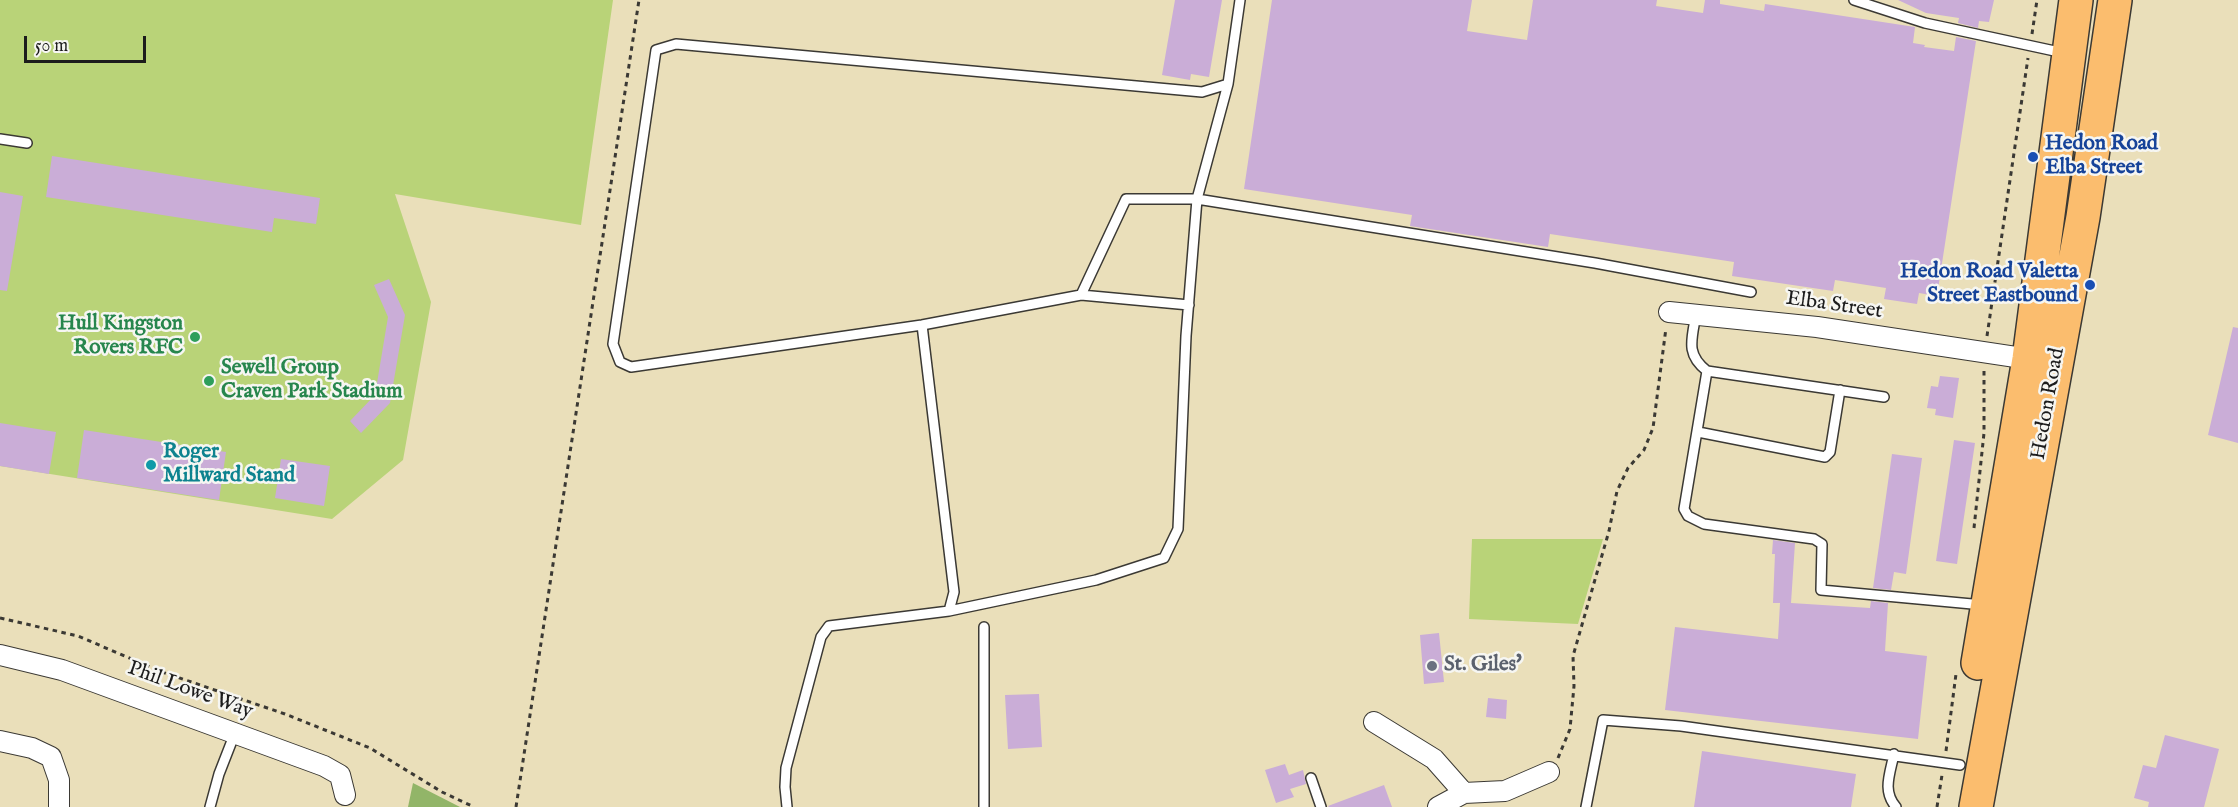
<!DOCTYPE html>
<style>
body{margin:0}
#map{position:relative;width:2238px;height:807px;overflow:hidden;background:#eadfba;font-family:"IM FELL English",serif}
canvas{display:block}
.scale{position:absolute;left:24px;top:36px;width:122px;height:27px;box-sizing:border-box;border:3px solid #1c1c1c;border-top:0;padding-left:8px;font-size:18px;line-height:21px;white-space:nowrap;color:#1c1c1c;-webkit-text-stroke:4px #f6f6f2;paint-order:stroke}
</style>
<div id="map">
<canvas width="2238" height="807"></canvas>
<div class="scale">50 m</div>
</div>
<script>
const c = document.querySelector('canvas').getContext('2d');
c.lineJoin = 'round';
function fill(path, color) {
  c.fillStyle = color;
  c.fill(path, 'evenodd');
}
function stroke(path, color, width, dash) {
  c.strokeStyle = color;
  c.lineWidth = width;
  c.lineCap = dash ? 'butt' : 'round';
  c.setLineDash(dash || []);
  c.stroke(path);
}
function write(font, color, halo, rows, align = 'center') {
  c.font = font + ' "IM FELL English",serif';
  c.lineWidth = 5;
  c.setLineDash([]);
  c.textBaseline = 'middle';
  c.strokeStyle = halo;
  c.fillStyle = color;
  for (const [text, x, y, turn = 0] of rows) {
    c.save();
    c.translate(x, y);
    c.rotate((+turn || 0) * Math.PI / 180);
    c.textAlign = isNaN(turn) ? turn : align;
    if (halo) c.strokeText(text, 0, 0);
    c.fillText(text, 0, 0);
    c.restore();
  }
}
const green = new Path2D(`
 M0,0H613L581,225L395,194L431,302L403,460L332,519L0,466Z
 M1472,539H1603L1578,624L1469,619Z`);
const forest = new Path2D(`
 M413,783L460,807H408Z`);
const building = new Path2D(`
 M1175,0H1222L1209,77L1191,74L1190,80L1162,75Z
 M1272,0H1472L1467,31L1527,40L1533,0H1657L1656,6L1703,13L1705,0H1720V4L1764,11L1765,4L1915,27L1913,43L1925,45L1924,47L1954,51L1956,37L1976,41L1937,296L1919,293L1917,304L1884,299L1886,288L1835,280L1833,291L1732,276L1734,262L1550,234L1548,247L1410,226L1412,215L1244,189Z
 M1898,0H1994L1989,22L1979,21L1978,28L1958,23L1959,18L1926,13Z
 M52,156L320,198L316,224L274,218L272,232L46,197Z
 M0,192L23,196L7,291L0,290Z
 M389,279L405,315L390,403L361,433L350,421L375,395L388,317L374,285Z
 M2233,327L2238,328V443L2208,435Z
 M1940,376L1959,378L1953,418L1935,415L1936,409L1927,408L1931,386L1938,387Z
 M0,423L56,432L49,474L0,466Z
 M84,430L226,452L219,500L77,478Z
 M1954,440L1975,443L1957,564L1936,561Z
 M1892,454L1922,458L1906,574L1894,572L1891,590L1873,588Z
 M281,459L330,466L324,506L275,498Z
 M1773,540L1795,543L1791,603L1870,608L1871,601L1888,603L1885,651L1927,656L1918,739L1665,710L1675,627L1778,639L1780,603H1773L1775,554H1772Z
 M1439,633L1444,682L1424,684L1420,635Z
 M1039,694L1042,747L1008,749L1005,695Z
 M1488,698L1507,700L1506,719L1486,717Z
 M2165,735L2219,749L2204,807H2148L2149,802L2134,798L2143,765L2156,768Z
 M1702,751L1856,774L1851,807H1694Z
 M1285,764L1289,775L1303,770L1306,784L1290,789L1294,797L1276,803L1265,770Z
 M1384,785L1392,807H1329L1328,806Z`);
const path = new Path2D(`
 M2032,34L2037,0
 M1987,336L2028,58
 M1974,528L1984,433V370
 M0,618L78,636L162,672L285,714L370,748L442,792L474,807
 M1946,751L1956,674
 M1558,758L1570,729L1574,686L1573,656L1609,531L1617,491L1628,468L1644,450L1653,428L1666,328
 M516,807L639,0
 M1937,807L1942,775`);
const lane = new Path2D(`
 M1854,0L1925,23L2064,53
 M0,139L27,143
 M1081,295L1126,199H1197L1595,263L1751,292
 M1189,305L1081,295L922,325L631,367L620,362L613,344L656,50L676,44L1202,92L1228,84L1240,0
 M1696,314C1692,339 1685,354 1707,371L1884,397
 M922,325L954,592L949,611
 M1707,371L1684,509L1688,516L1704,524L1814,539L1822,544L1821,590L1983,605
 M1698,432L1825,457L1830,452L1840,390
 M984,627V807
 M1894,754C1890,774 1882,791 1896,807
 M1311,778L1321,807
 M210,807L219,774L235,733
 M787,807L785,787L786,768L821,637L829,626L949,611L1096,580L1164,558L1178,529L1186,336L1197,199L1228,84
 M1586,807L1603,720L1681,726L1960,765`);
const street = new Path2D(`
 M1669,312L1817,327L2029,359
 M0,655L62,670L324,766L340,775L345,795
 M1374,722L1434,759L1464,793L1438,807
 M0,741L32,748L51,757L59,780V807
 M1464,793L1505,791L1549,772`);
const highway = new Path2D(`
 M1978,663L2029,359L2076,0
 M1976,807L2083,217L2115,0`);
const markers = [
 [2033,157,6,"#1a4fb4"],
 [2090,285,6,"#1a4fb4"],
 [195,337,6,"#2e9e5b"],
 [209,381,6,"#2e9e5b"],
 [151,465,6,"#0f9aa8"],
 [1432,666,6,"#6b7280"]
];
const transitNames = [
 ["Hedon Road",2045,145],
 ["Elba Street",2045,169],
 ["Hedon Road Valetta",2078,273,"right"],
 ["Street Eastbound",2078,297,"right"]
];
const streetNames = [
 ["Elba Street",1834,306,8],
 ["Hedon Road",2049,404,-80],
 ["Phil Lowe Way",190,691,20]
];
const leisureNames = [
 ["Hull Kingston",183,325],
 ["Rovers RFC",183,349],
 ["Sewell Group",221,369,"left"],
 ["Craven Park Stadium",221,393,"left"]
];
const cultureNames = [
 ["Roger",163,453],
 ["Millward Stand",163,477]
];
const worshipNames = [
 ["St. Giles'",1444,666]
];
fill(green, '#b9d378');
fill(forest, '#92b568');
fill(building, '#caadd7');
stroke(lane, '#3b3934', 12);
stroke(street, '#3b3934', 22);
stroke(highway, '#3b3934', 36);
stroke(path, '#3b3934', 3, [4.5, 4.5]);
stroke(lane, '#fff', 9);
stroke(street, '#fff', 20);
stroke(highway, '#fbbd6e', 33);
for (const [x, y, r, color] of markers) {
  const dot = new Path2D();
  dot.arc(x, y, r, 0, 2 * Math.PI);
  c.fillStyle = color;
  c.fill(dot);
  stroke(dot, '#f6f6f2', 2);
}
write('bold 21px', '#164399', '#f6f6f2', transitNames, 'left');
write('21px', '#1c1c1c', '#f6f6f2', streetNames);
write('bold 21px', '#27864d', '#f6f6f2', leisureNames, 'right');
write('bold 21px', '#0d838f', '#f6f6f2', cultureNames, 'left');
write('bold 21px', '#5b616d', '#f6f6f2', worshipNames, 'left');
</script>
